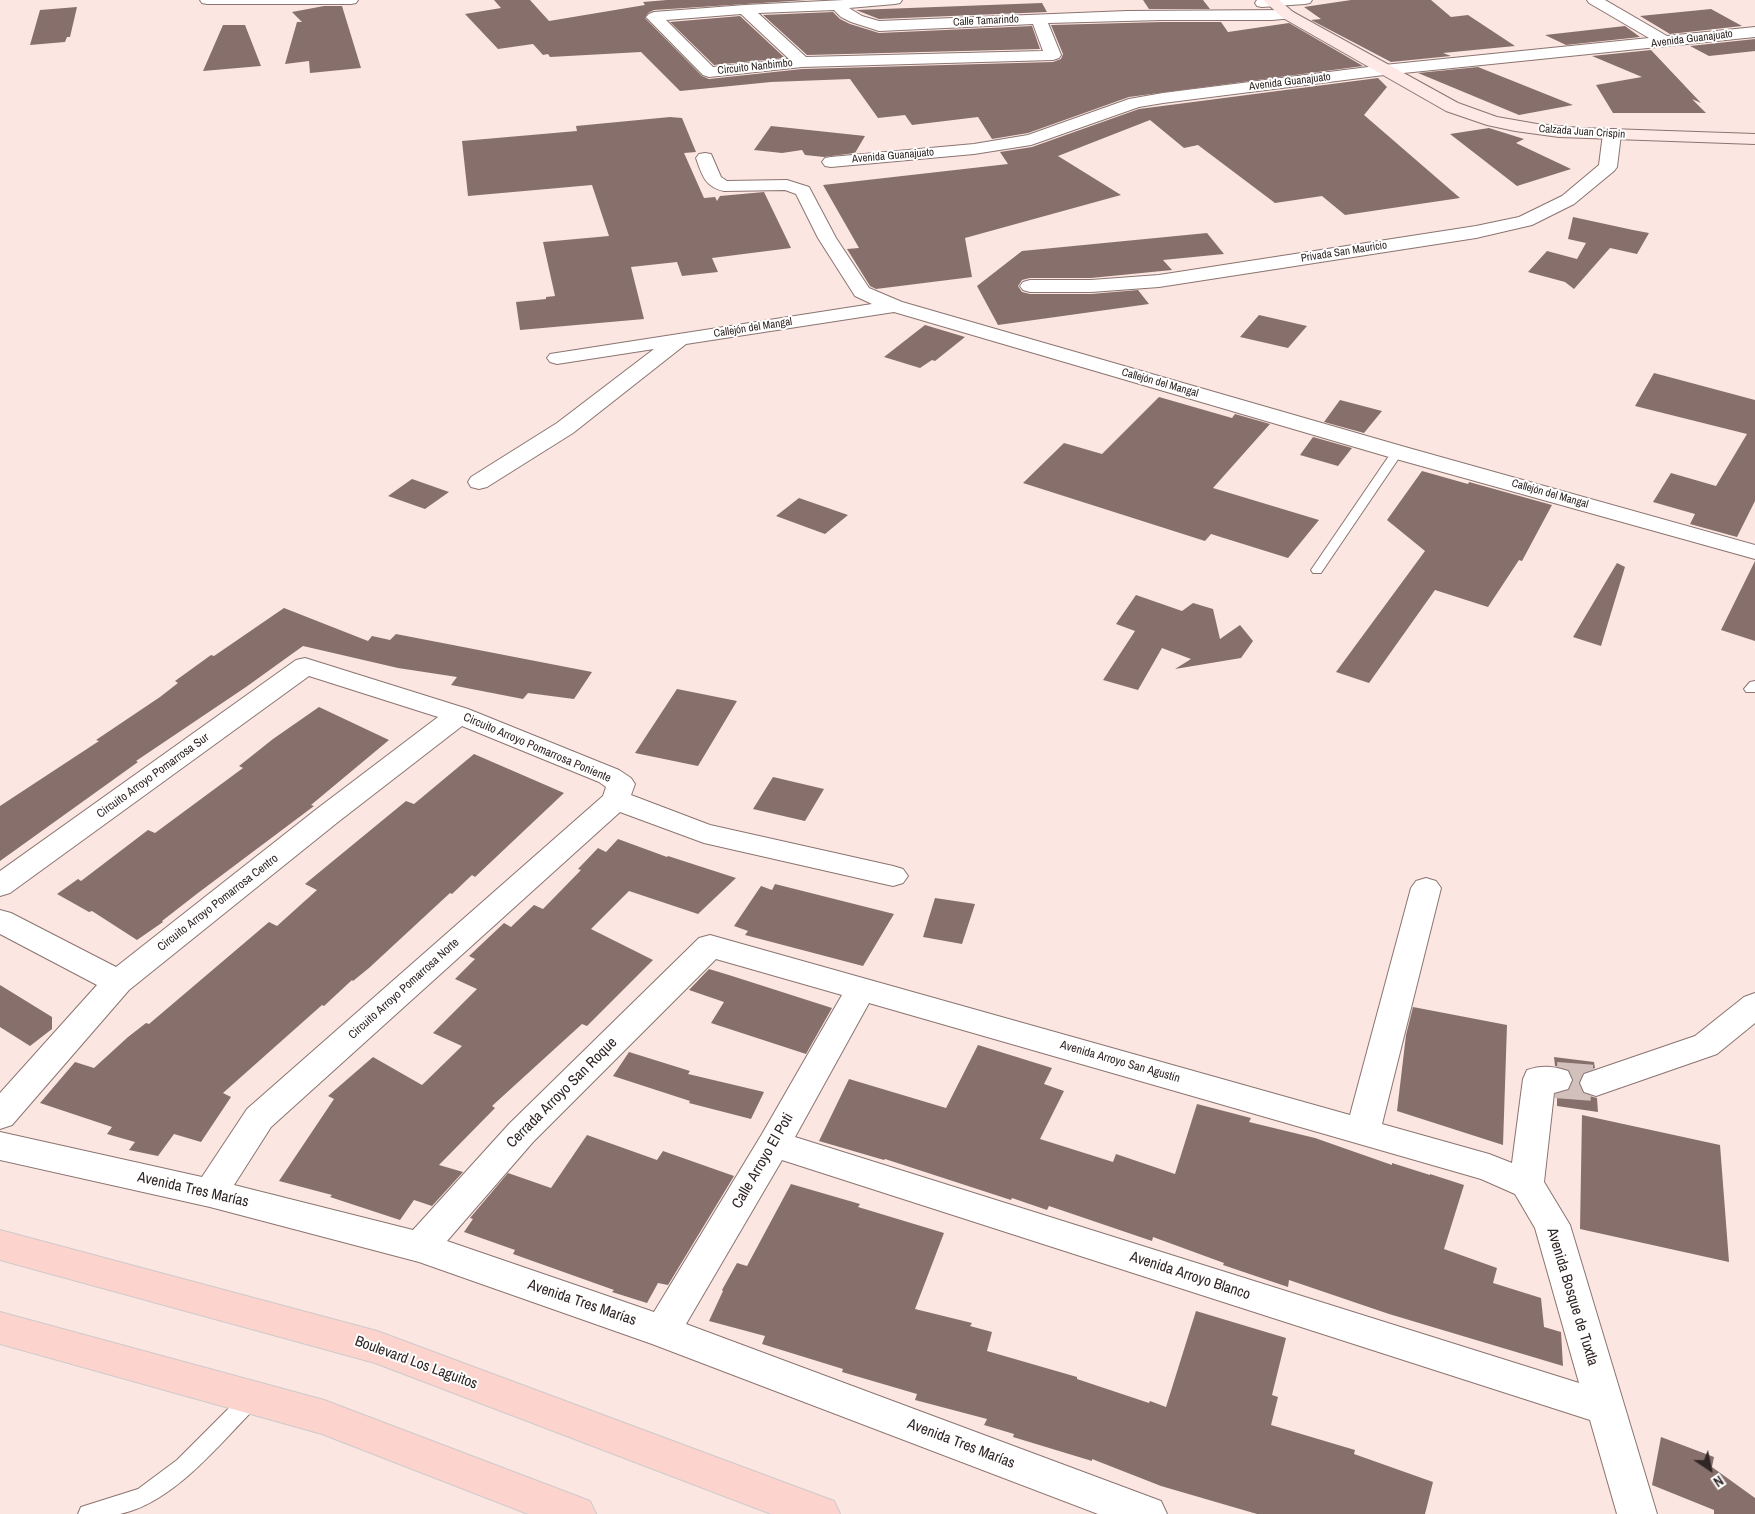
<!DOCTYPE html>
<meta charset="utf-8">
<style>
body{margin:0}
#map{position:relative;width:1755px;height:1514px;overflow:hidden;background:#fbe6e2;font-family:"Archivo Narrow",sans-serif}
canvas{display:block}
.north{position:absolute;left:1685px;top:1444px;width:50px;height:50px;-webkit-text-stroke:4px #fff;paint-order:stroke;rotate:146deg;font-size:14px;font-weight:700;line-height:20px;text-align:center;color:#302625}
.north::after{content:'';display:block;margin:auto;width:18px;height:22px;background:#302625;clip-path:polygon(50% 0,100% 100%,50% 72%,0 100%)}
</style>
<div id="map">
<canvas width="1755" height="1514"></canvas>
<div class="north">N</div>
</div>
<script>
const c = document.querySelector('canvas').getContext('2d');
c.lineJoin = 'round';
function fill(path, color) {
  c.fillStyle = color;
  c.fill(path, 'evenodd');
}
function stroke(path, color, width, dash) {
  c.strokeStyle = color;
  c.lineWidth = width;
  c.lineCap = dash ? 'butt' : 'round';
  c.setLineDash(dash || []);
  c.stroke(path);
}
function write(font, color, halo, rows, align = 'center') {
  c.font = font + ' "Archivo Narrow",sans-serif';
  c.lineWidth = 4;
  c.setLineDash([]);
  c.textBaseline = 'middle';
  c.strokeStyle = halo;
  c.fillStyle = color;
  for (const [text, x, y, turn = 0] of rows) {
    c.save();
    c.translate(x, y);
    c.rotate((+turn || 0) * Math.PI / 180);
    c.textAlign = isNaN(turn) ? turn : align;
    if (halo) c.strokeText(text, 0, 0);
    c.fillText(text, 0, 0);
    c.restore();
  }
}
const building = new Path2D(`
 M494,0H530L549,21L645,5L643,2L667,0H807L654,10L648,13L645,18L702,76L709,79L802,69L1053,62L1061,59L1063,54L1051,25L1162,22H1221L1228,32L1289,23L1363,66L1129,97L1028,133L992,139L978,117L912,125L905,115L878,118L850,79L771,82L680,91L641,52L550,57L548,54L543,55L533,44L498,49L465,14L501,8Z
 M1143,0H1203L1210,9H1149Z
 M1351,0H1431L1451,17L1468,15L1515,46L1443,53L1451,56L1391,62L1311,20L1321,19L1304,7Z
 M1042,3L1047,12L879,19L856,10Z
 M324,6H342L361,68L310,73L309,61L285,64L297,22H302L292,12Z
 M77,7L70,37H67L65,42L30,45L40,10Z
 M1711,9L1742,26L1670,34L1640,16Z
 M833,12L840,19L850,24L879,33L1032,26L1040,49L807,55L763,15Z
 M740,16L785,58L714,65L670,22Z
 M223,25H245L261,66L203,71Z
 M1625,26L1640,37L1566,45L1545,35Z
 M1755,39V51L1709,56L1690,46Z
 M1651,50L1701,103L1692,99L1706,113H1613L1596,85L1642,77L1592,56Z
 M1478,67L1573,105L1519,115L1418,73Z
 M1378,78L1387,87L1364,115L1460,198L1345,215L1322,196L1275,203L1198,145L1184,148L1150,120L1058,156L1121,195L965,238L972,277L876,289L870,286L847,249L859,248L823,185L1008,164L1000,152L1032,147L1139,109Z
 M670,117L682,118L696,152L684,153L704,198L715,197L717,201L720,196L764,192L791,248L712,258L718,272L682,276L677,262L631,267L644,319L520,330L516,302L546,299V297L555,296L543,242L609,236L592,185L468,196L462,141L577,131L576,126Z
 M771,126L790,128L865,136L855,153L824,157L805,155L802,150L782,153L754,150Z
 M1489,128L1524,139L1516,143L1571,169L1517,186L1450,134Z
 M1573,217L1633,230L1649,233L1637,254L1610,248L1574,289L1565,282L1528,272L1547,251L1577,259L1586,243L1568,239Z
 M1207,233L1224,254L1163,260L1172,270L1091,278H1030L1022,280L1018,286L1022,292L1030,294H1091L1138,290L1149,304L998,325L977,286L1022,251Z
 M1259,315L1307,326L1288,348L1240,337Z
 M925,325L965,337L935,361L932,360L920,368L884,357Z
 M1654,373L1755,400V501L1737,537L1690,524L1695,514L1653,502L1671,473L1716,486L1747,434L1635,406Z
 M1159,397L1232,418L1235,414L1270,424L1213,488L1319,520L1288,558L1211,534L1205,541L1023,483L1064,443L1102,454Z
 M1340,400L1382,411L1364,433L1324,422Z
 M1313,437L1352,448L1338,466L1300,455Z
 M1422,471L1468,484L1469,482L1552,505L1522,561L1519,560L1488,607L1435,590L1369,683L1336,672L1425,551L1387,520Z
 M412,479L449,492L425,509L388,496Z
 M799,498L848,515L825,534L776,516Z
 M1755,561V641L1721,630Z
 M1617,563L1625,567L1601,646L1573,637Z
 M1136,595L1182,611L1193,603L1213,609L1220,639L1240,625L1253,641L1241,658L1175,669L1191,659L1162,648L1138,690L1103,680L1135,631L1116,624Z
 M284,608L368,641L372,636L390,640L396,634L592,672L574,699L528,693L523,699L451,685L457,677L398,668L303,646L246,687L136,761L138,762L0,861V806L99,741L96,740L160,697L178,683L175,681L211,655L214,656Z
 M677,689L737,701L698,766L635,753Z
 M319,707L389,740L311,805L314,806L198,893L162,921L163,922L137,940L92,911L89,912L57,894L78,879L81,881L148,830L155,833L243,768L239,766L273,739Z
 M474,754L564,793L475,877L472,875L452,894L450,893L369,968L353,981L352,980L324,1006L322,1005L223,1093L231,1097L201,1142L174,1134L158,1156L129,1150L135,1142L107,1134L112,1127L40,1103L75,1062L94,1068L128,1037L146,1023L149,1024L269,922L277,926L317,890L305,884L406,801L414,804Z
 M773,777L824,789L805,821L753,809Z
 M618,839L667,857L668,856L736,878L698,914L629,891L591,929L653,960L587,1026L582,1024L492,1106L495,1108L439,1165L463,1172L432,1206L414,1200L400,1220L330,1197L332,1195L279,1181L334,1099L328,1096L373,1057L422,1085L462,1046L433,1033L477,989L455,979L475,959L469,956L504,923L511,927L534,905L543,909L581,870L578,869L598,848L606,852Z
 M775,884L894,914L863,966L745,935L748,931L734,926L761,886L772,890Z
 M935,898L975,904L962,944L923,937Z
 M709,969L732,976L832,1008L806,1054L711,1023L724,1002L689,990Z
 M0,985L52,1017V1029L30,1046L0,1027Z
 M1413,1007L1507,1025L1503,1145L1397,1111L1406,1035Z
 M978,1045L1052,1068L1044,1084L1064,1091L1040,1139L1113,1162L1116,1154L1175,1174L1197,1104L1251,1118L1249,1122L1315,1138L1392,1165V1163L1430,1175V1174L1464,1185L1444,1249L1497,1268L1493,1283L1541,1298L1544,1327L1561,1332L1563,1366L1389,1314L1289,1280L1288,1287L1223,1265L1224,1263L1153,1237L1152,1241L1049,1206L1047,1210L1012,1198L1011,1200L885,1159L884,1160L819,1141L849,1079L946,1108Z
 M629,1052L690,1071L688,1074L764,1092L751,1119L689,1103L690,1101L613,1076Z
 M1554,1057L1594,1062L1595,1068L1582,1073L1578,1084L1583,1094L1597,1098L1598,1112L1557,1106V1094L1570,1090L1574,1079L1569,1069L1555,1066Z
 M1582,1115L1720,1145L1729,1262L1580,1229Z
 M587,1135L657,1160L663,1151L734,1176L668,1285L658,1283L647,1303L612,1292L614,1290L513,1254L515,1250L464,1232L473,1219L470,1218L508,1173L551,1188Z
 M791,1184L860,1204L858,1207L944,1233L915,1309L972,1323L970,1326L992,1332L987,1351L1077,1377V1379L1149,1403L1150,1401L1166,1407L1196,1311L1286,1338L1272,1395L1278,1397L1271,1425L1355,1450L1354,1454L1433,1482L1425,1514H1257L1161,1486L1092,1459V1461L1013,1437L1014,1434L984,1425L987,1419L915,1400L917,1394L842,1372L843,1369L762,1344L765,1336L709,1321L723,1291L722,1290L737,1263L747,1266Z
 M1661,1437L1714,1457L1712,1467L1755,1498V1514H1714V1510L1652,1485Z`);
const minorTunnel = new Path2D(`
 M1556,1080L1596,1083`);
const service = new Path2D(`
 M1397,449L1403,452L1323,570L1321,573H1313L1311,570L1393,450Z
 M1755,681V692H1746L1744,689L1750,682Z
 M252,1389L259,1392L262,1398L259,1404C221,1442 174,1503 120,1514C107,1514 91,1514 78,1514L81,1507L138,1489L177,1460L245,1392Z`);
const minor = new Path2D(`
 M200,0H358L356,3L351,4H207L202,3Z
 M844,0H902L900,3L895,4L849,8L862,16L879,21L1127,11L1288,10L1293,12L1296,15L1293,18L1272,20H1162L1048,23L1061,55L1059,58L1053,60L802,67L709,77L703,75L646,17L649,14L654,12L745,5ZM834,10L841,17L851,22L879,31L1033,24L1043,51L806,57L758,13ZM741,14L789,59L713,67L666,20Z
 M1257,0H1312L1310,3L1305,4L1262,7L1257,6L1255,3Z
 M1587,0H1605L1667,36L1755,27V37L1384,75L1163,103L1139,107L1031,145L974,154L831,167L825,166L822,162L825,158L831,157L974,144L1028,135L1129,99L1163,93L1384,65L1649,38L1589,3Z
 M1612,129L1618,130L1621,134L1617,167L1614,171L1574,204L1532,225L1476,238L1159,287L1091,292H1030L1023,290L1020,286L1023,282L1030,280H1091L1159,275L1476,226L1519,217L1562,196L1599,165L1603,134L1606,130Z
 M705,153L711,154L721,177L727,181L787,180L809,187L836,238L869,288L902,302L1405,447L1755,545V559L1389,457L894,312L686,344L573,433L487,487L479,489L471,487L468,482L471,477L557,423L654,349L557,364L550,362L547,358L550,354L872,304L855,296L818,238L796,194L785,190L724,191C705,187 702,175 696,158L699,154Z
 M305,658L468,709L619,770L631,778L635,784L631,795L710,825L893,866L903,869L908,876L903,883L893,886L704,843L620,812L271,1127L234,1185L413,1230L509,1124L699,938L710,935L1350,1115L1411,888L1416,881L1426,878L1436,881L1441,888L1382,1124L1489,1154L1512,1163L1523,1079L1527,1070C1542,1065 1553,1066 1568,1071L1572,1080L1568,1089L1554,1093L1544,1182L1570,1225L1657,1514H1617L1590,1420L782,1160L686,1324L1161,1501L1167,1514H1098L652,1344L419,1262L210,1207L0,1160V1132L202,1177L247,1109L603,796L606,787L599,782L462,726L338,822L129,990L12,1125L0,1129V1093L97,985L0,934V910L11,913L116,967L318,808L438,717L309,676L10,893L0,896V871L296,660ZM716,959L842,995L762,1134L654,1312L447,1241L533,1142ZM869,1003L1481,1179L1515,1194L1535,1228L1579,1383L795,1137Z
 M1755,993V1023L1717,1054L1596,1096L1584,1092L1580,1083L1584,1074L1695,1036L1744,997Z`);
const secondary = new Path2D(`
 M1263,0H1279L1293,12L1458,103L1497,117L1537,124L1581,128L1755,134V144L1559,137L1515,131L1487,125L1446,111L1283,18Z`);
const primary = new Path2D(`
 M0,1230L377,1331L834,1501L840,1514H771L375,1363L0,1260Z
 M0,1312L324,1400L590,1501L596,1514H528L322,1434L0,1344Z`);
const farStreetnames = [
 ["Calle Tamarindo",986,21,-3],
 ["Avenida Guanajuato",1692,39,-7],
 ["Circuito Nanbimbo",755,67,-6],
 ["Avenida Guanajuato",1290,82,-7],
 ["Calzada Juan Crispin",1582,132,4],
 ["Avenida Guanajuato",893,156,-5],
 ["Privada San Mauricio",1344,252,-9],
 ["Callejón del Mangal",753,328,-9],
 ["Callejón del Mangal",1160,383,16],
 ["Callejón del Mangal",1550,494,16]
];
const streetNames = [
 ["Circuito Arroyo Pomarrosa Poniente",537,748,23],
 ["Circuito Arroyo Pomarrosa Sur",153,776,-36],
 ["Circuito Arroyo Pomarrosa Centro",218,903,-38],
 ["Circuito Arroyo Pomarrosa Norte",404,989,-42],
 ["Avenida Arroyo San Agustín",1120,1062,16]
];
const nearStreetnames = [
 ["Cerrada Arroyo San Roque",562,1093,-45],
 ["Calle Arroyo El Poti",763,1161,-60],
 ["Avenida Tres Marías",193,1190,13],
 ["Avenida Arroyo Blanco",1190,1276,18],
 ["Avenida Bosque de Tuxtla",1572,1297,73],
 ["Avenida Tres Marías",582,1303,19],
 ["Boulevard Los Laguitos",416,1363,20],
 ["Avenida Tres Marías",961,1444,21]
];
fill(building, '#87706c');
stroke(minorTunnel, '#d2c0bc', 36, [36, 18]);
stroke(service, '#8b7470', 2);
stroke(minor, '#8b7470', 2);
stroke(secondary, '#8b7470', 2);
stroke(primary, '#cdcbcb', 2);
fill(service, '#fff');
fill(minor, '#fff');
fill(secondary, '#fee9e6');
fill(primary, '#fcd3cd');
write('11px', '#302625', '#fff', farStreetnames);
write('12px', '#302625', '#fff', streetNames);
write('15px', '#302625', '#fff', nearStreetnames);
</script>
